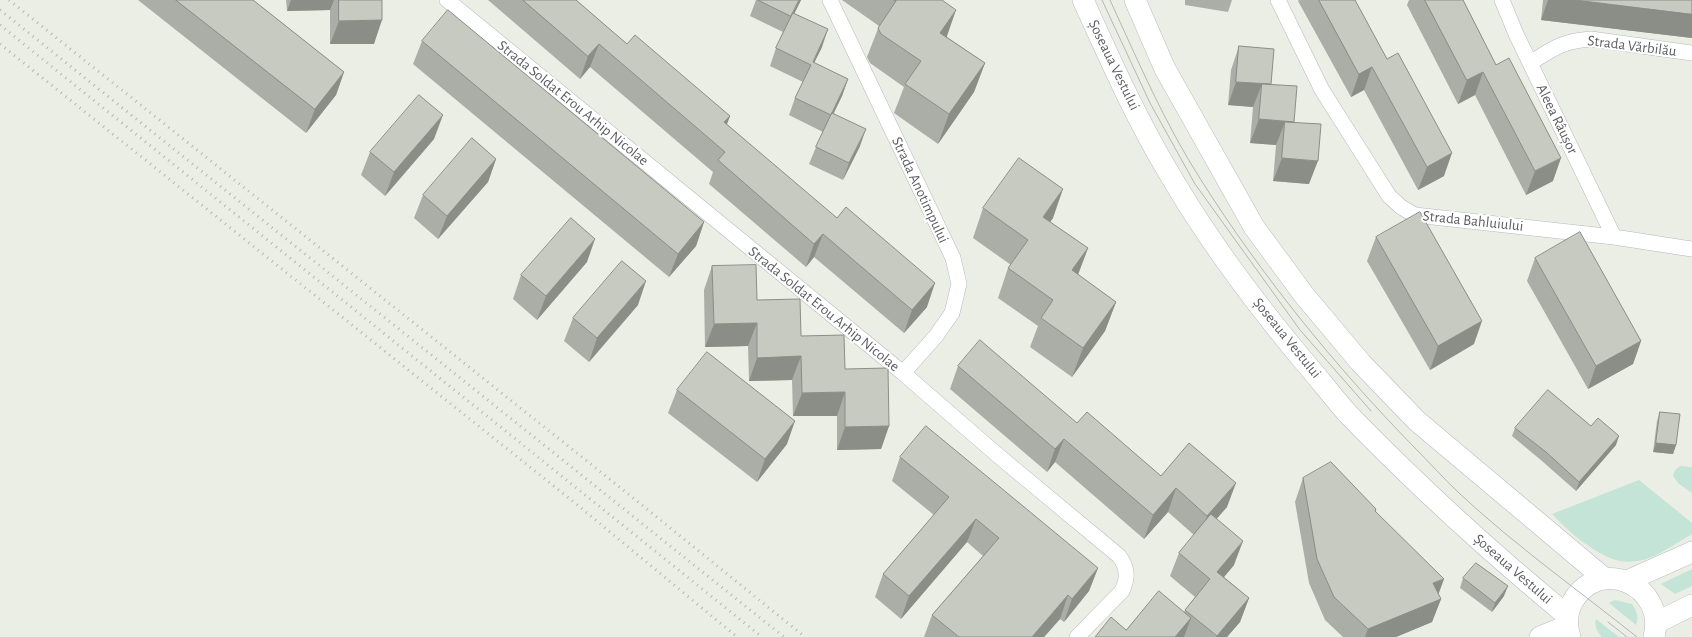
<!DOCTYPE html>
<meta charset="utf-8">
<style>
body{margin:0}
canvas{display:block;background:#ebeee5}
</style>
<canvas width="1692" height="637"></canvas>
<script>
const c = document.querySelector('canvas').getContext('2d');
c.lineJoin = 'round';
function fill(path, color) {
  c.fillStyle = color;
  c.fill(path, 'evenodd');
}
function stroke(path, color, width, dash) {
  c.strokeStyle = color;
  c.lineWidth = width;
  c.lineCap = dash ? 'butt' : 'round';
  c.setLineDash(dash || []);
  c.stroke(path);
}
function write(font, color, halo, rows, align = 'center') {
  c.font = font + ' "Alegreya Sans",sans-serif';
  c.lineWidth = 4;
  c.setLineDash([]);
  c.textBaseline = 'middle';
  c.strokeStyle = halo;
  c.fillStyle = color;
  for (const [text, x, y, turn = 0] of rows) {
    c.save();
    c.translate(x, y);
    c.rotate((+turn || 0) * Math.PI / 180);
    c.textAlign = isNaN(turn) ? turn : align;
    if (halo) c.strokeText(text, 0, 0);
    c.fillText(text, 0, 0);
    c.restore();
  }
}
const green = new Path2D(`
 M1680,466L1692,467V493L1679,484L1673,476L1675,470Z
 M1639,480L1692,523V534C1676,543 1655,559 1637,561C1631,562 1621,562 1616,560C1593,553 1568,531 1552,514Z
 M1692,569V586L1675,594L1661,584Z
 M1615,600L1632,604C1637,612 1639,617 1636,625L1609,603Z
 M1596,619L1619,637H1602C1597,632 1594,625 1596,619Z`);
const minor = new Path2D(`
 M447,0L903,373L1001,458L1119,556C1128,568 1128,578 1122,591L1077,637
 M830,0L953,258L959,284L952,313L936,336L903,373
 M1278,0L1322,90L1389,196L1401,207L1415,215L1614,237L1692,249
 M1502,0L1516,34L1614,237
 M1530,63C1554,48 1562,41 1591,39L1692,53`);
const secondary = new Path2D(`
 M1083,0C1109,57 1134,114 1166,168C1205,236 1252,299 1302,359C1318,377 1332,396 1348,414C1417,485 1491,553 1568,616
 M1135,0L1165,69L1254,227L1304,295L1361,363L1417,421L1605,579
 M1627,581L1692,552
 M1656,623L1692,605
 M1540,637L1567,626
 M1570,637C1566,625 1567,612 1573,601C1600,555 1667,586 1654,637`);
const tram = new Path2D(`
 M1102,0L1150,103L1195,184L1300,330L1371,411
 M1110,0C1138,61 1165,124 1201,180C1262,276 1334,365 1413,446C1429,462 1444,479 1460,494C1516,546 1578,590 1637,637
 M1608,622L1627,637`);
const rail = new Path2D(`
 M9,0L632,497L805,637
 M0,10L784,637
 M0,25L762,637
 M0,44L575,503L737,637`);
const wall = new Path2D(`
 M138,0H253L344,72L336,95L306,133Z
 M286,0H382L374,44H330V10L287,11Z
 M488,0H576L627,44L730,116L727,124L927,307L904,333L814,257L806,267L709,184L713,172L590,67L580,79Z
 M756,0H801L794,13L822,47L814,63L848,79L842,96L834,113L860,146L843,180L809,164L816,147L823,132L789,115L795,98L803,82L770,66L776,48L783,32L750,16Z
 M842,0H942L947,37L985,63L974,92L938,144L894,113L904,87L870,63L867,57L879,26Z
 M1185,0H1232L1228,12L1185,5Z
 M1299,0H1355L1387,59L1444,176L1418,190L1364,90L1351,97L1298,1Z
 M1409,0H1463L1496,65L1553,181L1526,195L1475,95L1458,104L1407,5Z
 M1543,0H1692V38L1541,20Z
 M422,41L704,222L696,246L669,277L413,64Z
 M1239,46L1271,84L1294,122L1309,184L1273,181L1276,145L1250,143L1253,107L1228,105L1231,70Z
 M434,139L385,196L361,175L370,152Z
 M496,159L488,182L438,239L414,218L423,195Z
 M983,208L1053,218L1050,222L1088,248L1078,275L1116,302L1105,331L1072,377L1030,347L1038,326L998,298L1008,268L1011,265L973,238Z
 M1376,237L1474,344L1430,370L1367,261Z
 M1535,258L1641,341L1633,364L1588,389L1527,281Z
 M587,262L537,320L513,299L521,275Z
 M712,266L757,300L801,336L845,369L889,426L881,449L837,450V416H793L792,380L749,381L748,346L705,347L704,290Z
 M638,305L589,362L564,341L573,318Z
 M958,366L1077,423L1161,476L1227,507L1216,519L1234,565L1224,577L1249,598L1240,622L1227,637H1095L1126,630L1184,612L1185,610L1195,597L1170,576L1179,553L1194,535L1168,512L1144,539L1055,462L1047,472L950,389Z
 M677,390L787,444L757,482L668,413Z
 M1660,412L1676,445L1673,454L1653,452L1657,421Z
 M1591,426L1616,445L1576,491L1542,461L1512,436L1515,428Z
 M900,457L1098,568L1089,591L1064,622L1060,619L1044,637H924L932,615L983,556L967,542L901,619L875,597L883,574L934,515L892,481Z
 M1303,478L1376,509V512L1438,594L1441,599L1432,622L1396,637H1343L1325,620L1309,583L1295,502Z
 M1463,578L1504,596L1492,612L1460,588Z`);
const shadedWall = new Path2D(`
 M291,0H334L330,10L287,11Z
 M799,0H801L785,33L791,16Z
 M1548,0H1575L1692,14V38L1541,20Z
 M956,10L946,39L940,33Z
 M382,20L374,44H330L339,21Z
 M828,29L822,47L806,79L813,62Z
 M599,44L590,67L580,79L588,56Z
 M985,63L974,92L938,144L949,114Z
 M1372,67L1364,90L1351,97L1359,74Z
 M344,72L336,95L306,133L315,109Z
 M1483,72L1475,95L1458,104L1467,80Z
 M848,79L842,96L824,132L831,115Z
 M1236,82L1271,84H1262L1253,107L1228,105Z
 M443,115L434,139L385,196L394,172Z
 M730,116L721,139L716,145L724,122Z
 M1259,119L1294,122H1285L1276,145L1250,143Z
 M866,129L860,146L843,180L849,163Z
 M1452,153L1444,176L1418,190L1427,167Z
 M1282,158L1318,161L1309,184L1273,181Z
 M1561,158L1553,181L1526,195L1535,171Z
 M496,159L488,182L438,239L447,216Z
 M1063,189L1053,218L1033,246L1043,217Z
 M704,222L696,246L669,277L678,254Z
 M823,234L814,257L806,267L814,244Z
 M595,239L587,262L537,320L546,296Z
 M1088,248L1077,277L1072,270Z
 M646,281L638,305L589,362L597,338Z
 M935,283L927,307L904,333L912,310Z
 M1116,302L1105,331L1072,377L1083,348Z
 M1482,321L1474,344L1430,370L1438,346Z
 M757,323L748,346L705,347L714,324Z
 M1641,341L1633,364L1588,389L1596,366Z
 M801,356L792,380L749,381L757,358Z
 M845,392L837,416H793L802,393Z
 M795,421L787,444L757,482L765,459Z
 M889,426L881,449L837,450L845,427Z
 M1619,436L1616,445L1576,491L1579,482Z
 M1064,439L1055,462L1047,472L1055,449Z
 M1656,443L1676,445L1673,454L1653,452Z
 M1236,483L1227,507L1199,539L1207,516Z
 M1176,488L1168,512L1144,539L1153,515Z
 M976,519L967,542L901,619L909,596Z
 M1243,541L1234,565L1209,595L1217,572Z
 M1098,568L1089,591L1064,622L1072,599Z
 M1444,579L1436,601L1441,599L1432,622L1396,637H1365L1368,629L1433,583Z
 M1508,586L1504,596L1492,612L1495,603Z
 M1068,595L1060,619L1044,637H1032Z
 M1249,598L1240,622L1227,637H1216Z
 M1191,618L1184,637H1175Z`);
const building = new Path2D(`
 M176,0H253L344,72L315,109Z
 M339,0H382V20L339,21Z
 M523,0H576L627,44L635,35L730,116L724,122L837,218L846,207L935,283L912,310L823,234L814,244L718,160L725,152L599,44L588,56Z
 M758,0H799L791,16Z
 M894,0H942L956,10L940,33L985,63L949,114L905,84L921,61L881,34L878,28L896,1Z
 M1319,0H1355L1387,59L1398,53L1452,153L1427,167L1372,67L1359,74Z
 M1425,0H1463L1496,65L1509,58L1561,158L1535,171L1483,72L1467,80Z
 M1575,0H1692V14Z
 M448,10L704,222L678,254L422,41Z
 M793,13L828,29L813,62L848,79L831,115L795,98L811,65L776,48Z
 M1239,46L1274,49L1271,84L1236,82Z
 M1262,84L1297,86L1294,122L1259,119Z
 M419,95L443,115L394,172L370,152Z
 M832,113L866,129L849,163L816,147Z
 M1285,122L1321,124L1318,161L1282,158Z
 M472,138L496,159L447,216L423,195Z
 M1019,158L1063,189L1043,217L1088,248L1072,270L1116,302L1083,348L1041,318L1053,300L1008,268L1028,240L983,208Z
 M1420,212L1482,321L1438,346L1376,237Z
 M571,218L595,239L546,296L521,275Z
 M1580,232L1641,341L1596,366L1535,258Z
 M622,261L646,281L597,338L573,318Z
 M756,265L757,300L800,299L801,336L844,335L845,369L888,368L889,426L845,427V392L802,393L801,356L757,358V323L714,324L712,266Z
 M980,340L1077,423L1087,412L1161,476L1189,443L1236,483L1207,516L1176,488L1153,515L1064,439L1055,449L958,366Z
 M707,352L795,421L765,459L677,390Z
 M1548,390L1591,426L1598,418L1619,436L1579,482L1546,452L1515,428Z
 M1660,412L1680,414L1676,445L1656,443Z
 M926,426L1098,568L1072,599L1068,595L1032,637H959L932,615L999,538L976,519L909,596L883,574L949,497L900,457Z
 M1331,462L1376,509L1375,511L1444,579L1433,583L1441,599L1368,629L1334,597L1317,559L1303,478Z
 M1211,514L1243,541L1217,572L1249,598L1217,636L1185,610L1210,579L1179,553Z
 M1476,563L1508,586L1495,603L1463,578Z
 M1159,591L1191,618L1175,637H1095L1111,617L1126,630Z`);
const streetNames = [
 ["Strada Vărbilău",1632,46,7],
 ["Șoseaua Vestului",1114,65,64],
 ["Strada Soldat Erou Arhip Nicolae",573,103,39],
 ["Aleea Râușor",1557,119,64],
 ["Strada Anotimpului",920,190,65],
 ["Strada Bahluiului",1473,221,6],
 ["Strada Soldat Erou Arhip Nicolae",824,309,39],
 ["Șoseaua Vestului",1287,338,51],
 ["Șoseaua Vestului",1513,569,41]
];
fill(green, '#c3e4d6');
stroke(minor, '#b9b7be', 16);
stroke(secondary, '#bcbac2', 22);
stroke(minor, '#fff', 15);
stroke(secondary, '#fff', 21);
stroke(tram, '#b5b5b6', 1);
stroke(rail, '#b5b5b6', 3, [1, 5]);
fill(wall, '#abaea6');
fill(shadedWall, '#8b8d87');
fill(building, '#c7cac1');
stroke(building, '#8b8d87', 1);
write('15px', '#5e5d64', '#fff', streetNames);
</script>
